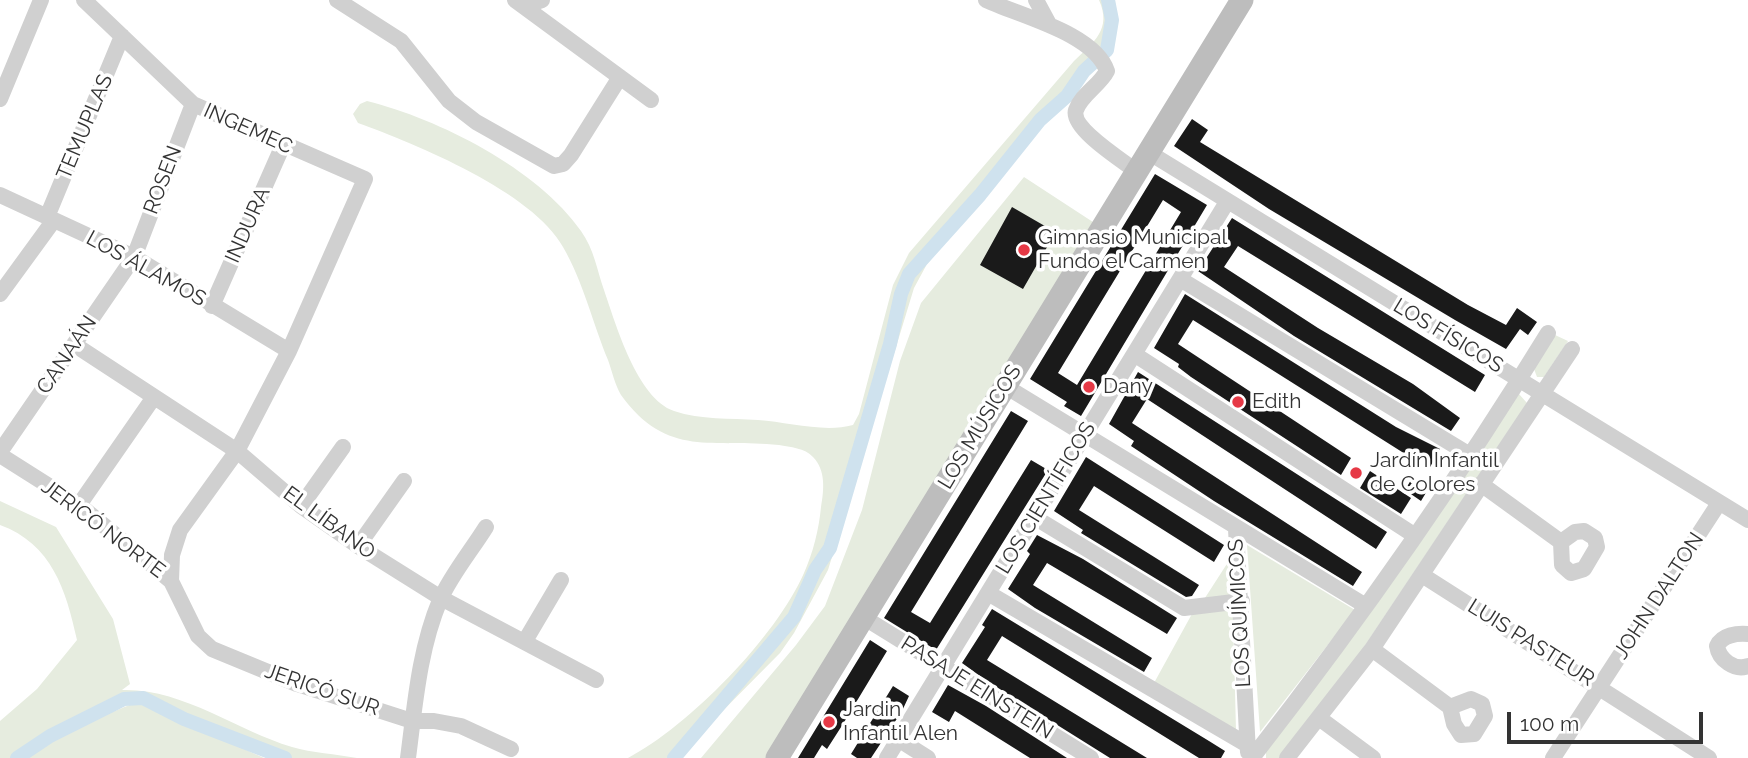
<!DOCTYPE html>
<meta charset="utf-8">
<style>
body{margin:0}
#map{position:relative;width:1748px;height:758px;overflow:hidden;background:#fff;font-family:Raleway,sans-serif}
canvas{display:block}
.scale{position:absolute;left:1507px;top:712px;width:196px;height:32px;box-sizing:border-box;border:4px solid #333;border-top:0;padding-left:9px;font-size:21px;line-height:24px;white-space:nowrap;color:#333;-webkit-text-stroke:5px #fff;paint-order:stroke}
</style>
<div id="map">
<canvas width="1748" height="758"></canvas>
<div class="scale">100 m</div>
</div>
<script>
const c = document.querySelector('canvas').getContext('2d');
c.lineJoin = 'round';
function fill(path, color) {
  c.fillStyle = color;
  c.fill(path, 'evenodd');
}
function stroke(path, color, width, dash) {
  c.strokeStyle = color;
  c.lineWidth = width;
  c.lineCap = dash ? 'butt' : 'round';
  c.setLineDash(dash || []);
  c.stroke(path);
}
function write(font, color, halo, rows, align = 'center') {
  c.font = font + ' Raleway,sans-serif';
  c.lineWidth = 7;
  c.setLineDash([]);
  c.textBaseline = 'middle';
  c.strokeStyle = halo;
  c.fillStyle = color;
  for (const [text, x, y, turn = 0] of rows) {
    c.save();
    c.translate(x, y);
    c.rotate((+turn || 0) * Math.PI / 180);
    c.textAlign = isNaN(turn) ? turn : align;
    if (halo) c.strokeText(text, 0, 0);
    c.fillText(text, 0, 0);
    c.restore();
  }
}
const green = new Path2D(`
 M1099,0H1115L1116,35L1111,49L1078,82L927,264L914,288L828,570L794,633L780,653L680,754L673,758H628C689,726 776,637 804,573C813,553 819,529 821,507C824,490 826,470 813,457C805,448 790,447 779,445C713,438 667,459 621,395C615,385 612,371 608,360C593,324 583,281 563,247C533,192 416,144 358,123L353,114L360,104L367,101C439,119 538,169 581,231C594,249 597,270 604,290C616,325 637,398 674,411C701,420 730,418 758,420C788,422 824,433 853,425L859,414L893,285L909,253L1074,61C1094,42 1112,29 1099,0Z
 M1024,177L1096,224L773,758H701L796,645L825,606L862,510L900,361L921,303Z
 M1555,335L1568,341L1544,377H1537L1534,369Z
 M1519,394L1527,403L1356,659L1280,758H1266V752Z
 M0,501L56,527L113,619L130,684L122,690C182,688 236,730 292,747C312,753 336,754 357,758H285L170,716L264,758H0V721L37,689L77,640C66,590 52,544 0,525ZM126,701L132,704L55,735L109,705Z
 M1247,545L1355,610L1260,732Z
 M1232,556V597L1203,601Z
 M1233,610L1236,731L1154,683L1193,612Z`);
const canal = new Path2D(`
 M17,758L50,736L124,699L143,698L184,719L285,758
 M674,758L794,617L815,570L830,548L890,344L901,294L909,274L980,195L1040,120L1067,96L1084,71L1107,50L1112,20L1108,0`);
const building = new Path2D(`
 M1192,119L1208,130L1200,142L1468,305L1506,325L1517,308L1537,322L1528,335L1520,329L1506,349L1455,320L1269,209L1174,146Z
 M1155,174L1207,205L1081,416L1064,406L1067,402L1030,379ZM1163,200L1181,212L1077,385L1058,373Z
 M1012,207L1050,229L1044,238L1050,242L1023,289L980,265Z
 M1232,218L1485,375L1475,392L1238,246L1224,267L1318,328L1413,384L1460,418L1451,431L1294,336L1198,271Z
 M1185,294L1396,427L1440,449L1429,469L1193,320L1178,344L1351,458L1341,475L1191,377L1178,367L1179,364L1154,348Z
 M1138,372L1387,532L1376,549L1147,399L1132,423L1362,572L1353,586L1214,501L1131,446L1134,441L1109,424Z
 M1011,411L1028,421L911,612L930,623L1031,460L1048,470L936,650L884,618Z
 M1086,457L1224,545L1214,562L1094,486L1079,510L1199,585L1192,596L1186,597L1081,533L1083,530L1054,511Z
 M1370,471L1411,498L1401,514L1360,488Z
 M1411,480L1427,491L1421,501L1405,490Z
 M1037,535L1083,559L1177,618L1167,634L1047,563L1033,585L1152,658L1144,672L1035,608L1008,589L1030,554L1027,551Z
 M992,609L1209,741L1225,751L1221,758H1199L1002,636L987,660L1147,758H1110L987,681L962,663L985,627L982,625Z
 M870,640L887,651L843,724L827,749L822,745L814,758H798Z
 M948,685L986,706L1067,758H1030L955,711L949,722L932,712Z
 M893,686L909,696L902,711L871,758H857L851,754Z`);
const street = new Path2D(`
 M84,0L193,104L365,179L289,351L237,451L180,530L172,555L171,581L198,636L212,649L297,684L412,721H434L461,726L511,749
 M337,0L401,41L449,101L476,122L554,166L563,164L571,155L620,77
 M515,0L651,100
 M986,0C1020,16 1094,33 1107,71C1100,85 1081,95 1076,110C1070,128 1123,161 1136,171
 M1036,0L1049,24
 M523,6L542,0
 M0,99L41,0
 M1148,152L1748,520
 M0,195L134,257L289,351
 M47,217L122,36
 M1180,279L1470,455
 M0,294L54,220
 M212,306L283,145
 M75,345L237,451L301,506L358,546L441,598L596,680
 M1134,354L1414,535
 M1005,386L1366,606
 M0,452L134,257L193,104
 M0,455L79,505L171,581
 M1481,484L1561,542
 M79,505L154,397
 M301,506L343,447
 M1034,517L1184,608L1242,601
 M1236,529L1248,752
 M1584,531L1595,538L1597,547L1584,569L1571,573L1562,565L1561,542L1575,532Z
 M358,546L404,481
 M1422,575L1709,758
 M988,593L1246,744
 M863,617L1091,758
 M1748,634C1737,633 1722,635 1717,646C1719,660 1735,671 1748,666
 M525,641L561,580
 M1372,649L1450,707L1454,724L1461,735L1474,734L1485,716L1482,704L1471,699L1450,707
 M1319,718L1373,758
 M898,739L928,758
 M408,758C415,705 419,650 440,600C451,575 471,551 486,527
 M887,758L1227,202
 M1252,758C1358,622 1458,480 1548,333
 M1287,758L1372,649L1572,349
 M1553,758L1719,503`);
const secondary = new Path2D(`
 M777,758L1242,0`);
const markers = [
 [1024,250,7,"#e63946"],
 [1089,387,7,"#e63946"],
 [1238,402,7,"#e63946"],
 [1356,473,7,"#e63946"],
 [829,722,7,"#e63946"]
];
const streetNames = [
 ["TEMUPLAS",85,127,-67],
 ["INGEMEC",248,129,24],
 ["ROSEN",163,180,-69],
 ["INDURA",248,225,-66],
 ["LOS ÁLAMOS",146,269,29],
 ["LOS FÍSICOS",1448,336,31],
 ["CANAÁN",67,355,-56],
 ["LOS MÚSICOS",980,427,-59],
 ["LOS CIENTÍFICOS",1046,498,-59],
 ["EL LÍBANO",329,523,36],
 ["JERICÓ NORTE",103,529,37],
 ["JOHN DALTON",1659,596,-57],
 ["LOS QUÍMICOS",1240,613,-93],
 ["LUIS PASTEUR",1531,643,32],
 ["PASAJE EINSTEIN",977,688,32],
 ["JERICÓ SUR",322,690,19]
];
const poiNames = [
 ["Gimnasio Municipal",1038,238],
 ["Fundo el Carmen",1038,262],
 ["Dany",1103,387],
 ["Edith",1252,402],
 ["Jardín Infantil",1370,461],
 ["de Colores",1370,485],
 ["Jardin",843,710],
 ["Infantil Alen",843,734]
];
fill(green, '#e6ecdf');
stroke(canal, '#cfe2ee', 14);
fill(building, '#1a1a1a');
stroke(street, '#d0d0d0', 16);
stroke(secondary, '#bdbdbd', 23);
for (const [x, y, r, color] of markers) {
  const dot = new Path2D();
  dot.arc(x, y, r, 0, 2 * Math.PI);
  c.fillStyle = color;
  c.fill(dot);
  stroke(dot, '#fff', 2.5);
}
write('21px', '#333', '#fff', streetNames);
write('21px', '#333', '#fff', poiNames, 'left');
</script>
